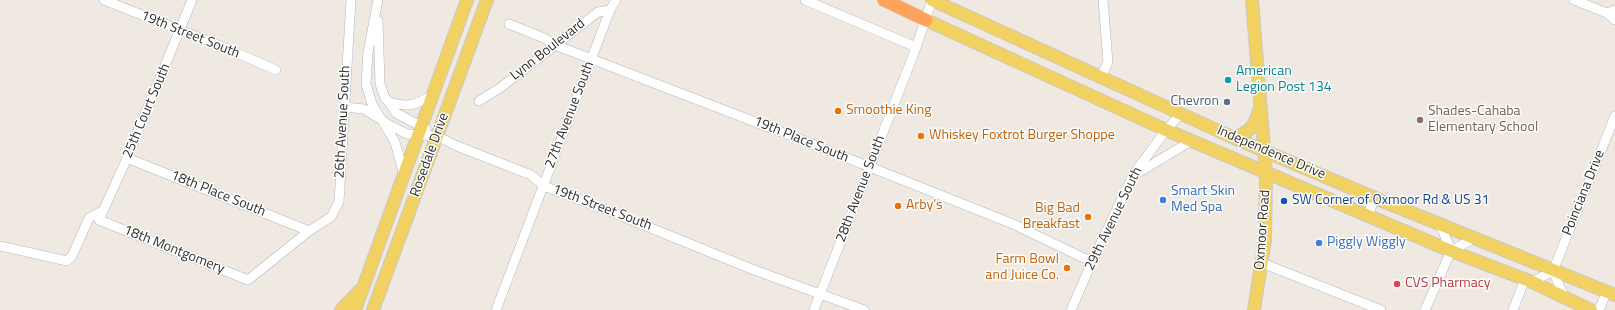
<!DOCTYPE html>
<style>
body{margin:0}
canvas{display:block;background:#efe9e1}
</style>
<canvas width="1615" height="310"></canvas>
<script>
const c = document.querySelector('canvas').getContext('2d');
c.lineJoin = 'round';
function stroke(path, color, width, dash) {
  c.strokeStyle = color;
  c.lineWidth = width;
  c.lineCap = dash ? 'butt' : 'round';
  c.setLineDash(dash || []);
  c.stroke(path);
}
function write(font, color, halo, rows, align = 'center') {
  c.font = font + ' "Titillium Web",sans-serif';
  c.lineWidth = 3;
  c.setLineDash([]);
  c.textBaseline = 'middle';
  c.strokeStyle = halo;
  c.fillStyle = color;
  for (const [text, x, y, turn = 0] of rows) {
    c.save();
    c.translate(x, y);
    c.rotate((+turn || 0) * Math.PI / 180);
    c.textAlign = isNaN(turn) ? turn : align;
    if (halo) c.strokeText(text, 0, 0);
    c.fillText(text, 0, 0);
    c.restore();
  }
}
const minor = new Path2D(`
 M104,0L223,47L276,70
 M192,0L127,158L99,220L248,280L309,231L331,217L339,202L351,0
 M378,0L368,52L366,84L372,104L395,142L404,175
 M805,0L916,47
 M1574,0L1607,13L1615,10
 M1607,13L1615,20
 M378,21L380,84L385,98L389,102L396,113L426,129
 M509,24L544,38L555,45L802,140L1013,224L1092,262
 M1101,77L1108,62L1103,0
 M479,101L500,88L598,12L610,10L616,0
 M389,102C409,108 415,105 433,95
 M344,107L364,109L391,126L407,134L437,136L457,146L531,175L544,186L609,211L754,270L864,310
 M127,158L309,231
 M1138,173L1191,141
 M1368,215L1375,198
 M1440,224L1451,251
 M0,246L67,261L72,256L89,218L104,210
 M1262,263L1381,310
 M1553,271L1565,299
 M1532,282L1553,271L1615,116
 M496,310L610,10
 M814,310L914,53L932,0
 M1071,310L1092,262L1133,175L1166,130L1181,114
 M1425,310L1451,251L1474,238
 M1513,310L1525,279
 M1599,310L1607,291`);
const major = new Path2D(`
 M932,0L1234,138L1375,198L1615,295
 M1252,0L1266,173L1265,240L1254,310
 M926,20L1166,130L1451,251L1532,282L1591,310
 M1234,138C1250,132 1255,126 1259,110
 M341,310L360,290
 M355,310L467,0
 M373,310L487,0`);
const highway = new Path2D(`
 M884,0L926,20`);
const markers = [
 [1228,80,4,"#0f9aa8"],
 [1227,102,4,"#5c6f8a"],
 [838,111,4,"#e8710a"],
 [1420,120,4,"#8d6e63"],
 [921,136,4,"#e8710a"],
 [1163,200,4,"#3f7fe0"],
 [1284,201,4,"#1a4fb4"],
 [898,206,4,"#e8710a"],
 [1088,217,4,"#e8710a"],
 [1319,243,4,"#3f7fe0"],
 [1067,268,4,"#e8710a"],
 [1397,284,4,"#e0444e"]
];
const streetNames = [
 ["19th Street South",190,35,22],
 ["Lynn Boulevard",548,50,-38],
 ["25th Court South",147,111,-67],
 ["27th Avenue South",570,115,-69],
 ["26th Avenue South",343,122,-87],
 ["19th Place South",801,140,22],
 ["Independence Drive",1271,153,23],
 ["Rosedale Drive",430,155,-70],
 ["28th Avenue South",861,189,-69],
 ["Poinciana Drive",1584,193,-68],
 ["18th Place South",218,194,22],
 ["19th Street South",602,208,21],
 ["29th Avenue South",1114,219,-64],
 ["Oxmoor Road",1263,230,-86],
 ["18th Montgomery",174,250,22]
];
const cultureNames = [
 ["American",1236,72],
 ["Legion Post 134",1236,88]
];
const serviceNames = [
 ["Chevron",1219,102]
];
const foodNames = [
 ["Smoothie King",846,111],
 ["Whiskey Foxtrot Burger Shoppe",929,136],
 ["Arby's",906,206],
 ["Big Bad",1080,209,"right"],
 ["Breakfast",1080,225,"right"],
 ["Farm Bowl",1059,260,"right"],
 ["and Juice Co.",1059,276,"right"]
];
const educationNames = [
 ["Shades-Cahaba",1428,112],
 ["Elementary School",1428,128]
];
const shopNames = [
 ["Smart Skin",1171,192],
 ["Med Spa",1171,208],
 ["Piggly Wiggly",1327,243]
];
const transitNames = [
 ["SW Corner of Oxmoor Rd & US 31",1292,201]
];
const healthNames = [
 ["CVS Pharmacy",1405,284]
];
stroke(minor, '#b4b7c1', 10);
stroke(major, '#c9c9c9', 14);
stroke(highway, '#c9c9c9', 14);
stroke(minor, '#fff', 9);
stroke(major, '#f2d163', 12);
stroke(highway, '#ffa35c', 13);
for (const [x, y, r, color] of markers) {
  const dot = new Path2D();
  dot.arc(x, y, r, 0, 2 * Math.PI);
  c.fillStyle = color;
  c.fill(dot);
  stroke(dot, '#fff', 1.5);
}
write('14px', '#2e2e2e', '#fff', streetNames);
write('14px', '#0d838f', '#fff', cultureNames, 'left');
write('14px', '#4e5e75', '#fff', serviceNames, 'right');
write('14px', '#c56008', '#fff', foodNames, 'left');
write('14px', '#785e54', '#fff', educationNames, 'left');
write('14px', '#366cbe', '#fff', shopNames, 'left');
write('14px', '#164399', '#fff', transitNames, 'left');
write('14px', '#be3a42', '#fff', healthNames, 'left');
</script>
